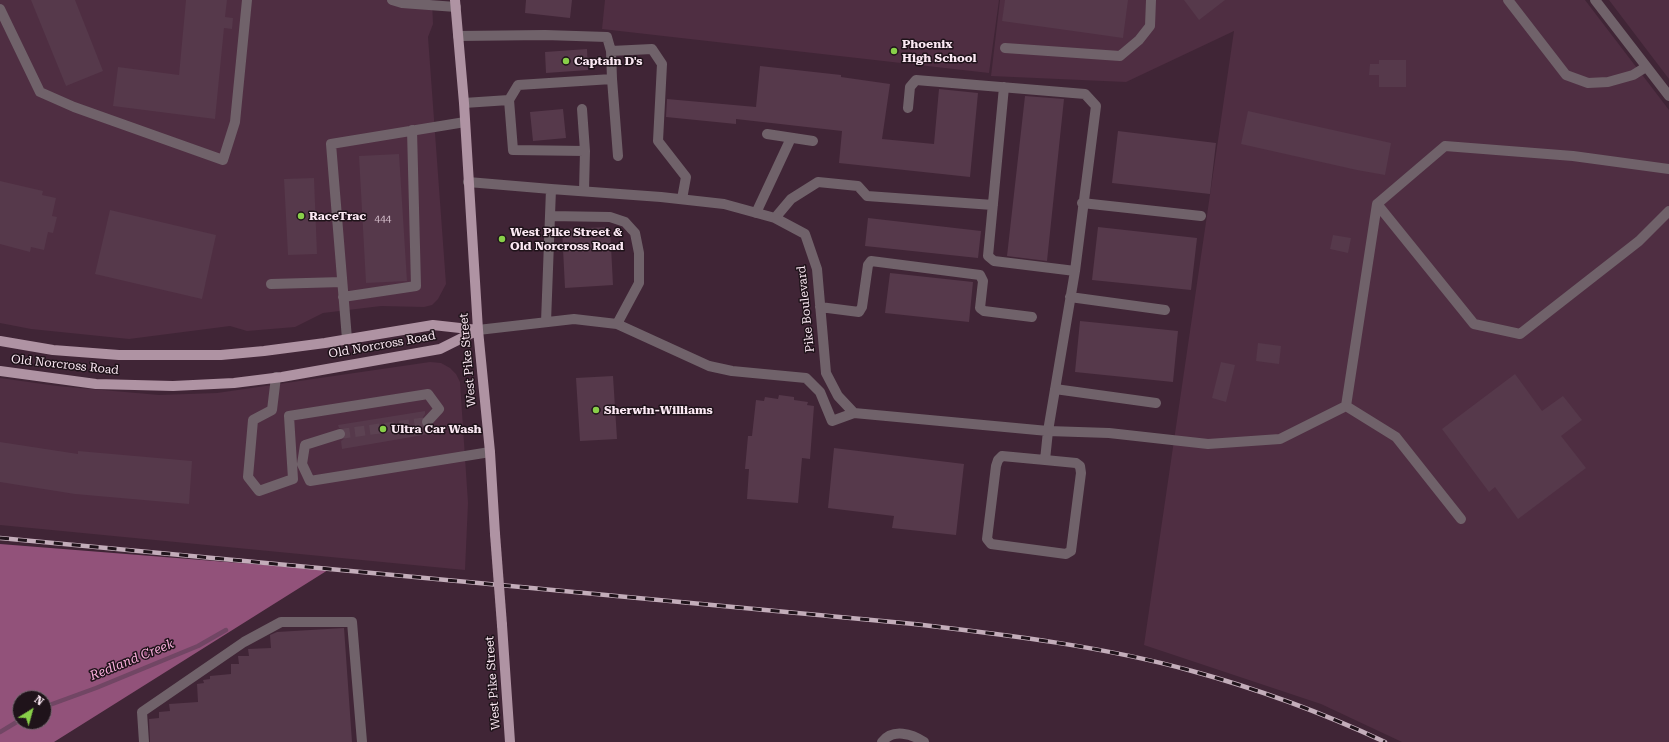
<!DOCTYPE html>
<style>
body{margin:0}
#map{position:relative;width:1669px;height:742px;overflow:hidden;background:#402536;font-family:"Roboto Serif",serif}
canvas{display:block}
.north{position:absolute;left:12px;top:690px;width:40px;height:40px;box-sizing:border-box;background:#1f131a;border:1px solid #776871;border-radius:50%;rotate:37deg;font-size:11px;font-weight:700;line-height:16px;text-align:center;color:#fbe8f3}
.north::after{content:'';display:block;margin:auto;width:14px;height:18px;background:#88cf49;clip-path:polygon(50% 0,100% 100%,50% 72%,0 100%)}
</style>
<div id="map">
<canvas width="1669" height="742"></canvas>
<div class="north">N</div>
</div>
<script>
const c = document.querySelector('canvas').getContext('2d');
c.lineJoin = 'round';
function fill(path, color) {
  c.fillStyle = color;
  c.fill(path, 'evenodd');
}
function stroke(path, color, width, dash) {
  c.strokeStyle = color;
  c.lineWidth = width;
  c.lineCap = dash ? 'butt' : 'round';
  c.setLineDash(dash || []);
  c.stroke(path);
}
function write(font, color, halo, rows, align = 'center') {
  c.font = font + ' "Roboto Serif",serif';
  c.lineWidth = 3;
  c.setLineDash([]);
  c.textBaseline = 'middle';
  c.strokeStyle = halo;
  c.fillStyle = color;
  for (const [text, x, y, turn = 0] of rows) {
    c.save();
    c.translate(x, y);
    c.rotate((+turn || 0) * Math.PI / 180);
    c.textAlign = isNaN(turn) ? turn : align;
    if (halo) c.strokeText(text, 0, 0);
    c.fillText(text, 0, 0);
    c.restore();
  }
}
const built = new Path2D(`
 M0,0H432L433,24L428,37L446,284L438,299L432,305L424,307L381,306L323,313L295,327L247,331L230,326L129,339L31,329L0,323Z
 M605,0H999L989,73L602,29Z
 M1000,0H1585L1669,110V742H1402L1321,704L1144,645L1234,31L1126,82L991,76Z
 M1609,0H1669V79L1653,58Z
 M430,362L441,363L450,368L456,374L460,382L468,503L465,570L0,525V378L57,386L159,395L217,393Z`);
const forest = new Path2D(`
 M0,544L328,570L54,742H0ZM20,698H44V722H20Z`);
const stream = new Path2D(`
 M44,707L96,688L198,646L226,630
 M0,732L20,720`);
const building = new Path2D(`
 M31,0H75L103,71L66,86Z
 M186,0H227L225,17L233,18L232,29L224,28L215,119L113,106L118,67L179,75Z
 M526,0H572L570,18L525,13Z
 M1005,0H1128L1123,38L1002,21Z
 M1184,0H1225L1199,20Z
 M587,49L588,70L546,73L545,52Z
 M1379,60H1406V87H1379V75H1369L1370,64H1379Z
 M760,66L841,75V77L890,84L882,139L934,144L939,89L978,93L970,177L839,163L842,131L736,119V124L666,117L667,99L756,107Z
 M1025,96L1064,99L1047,261L1007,256Z
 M563,109L566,138L533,141L530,112Z
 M1248,111L1391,143L1385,175L1357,170L1241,144Z
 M1118,131L1216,143L1210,194L1112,183Z
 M399,154L407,281L366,283L359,156Z
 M314,178L317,254L288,255L284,179Z
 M0,181L43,191L42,195L56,198L52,216L57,217L53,233L48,232L44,250L31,247L30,252L0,244Z
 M110,210L216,235L202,299L95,274Z
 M868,218L981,231L978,258L865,246Z
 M610,227L613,285L565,288L562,229Z
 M1098,227L1197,238L1191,290L1092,280Z
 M1333,235L1351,238L1348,253L1330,249Z
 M890,273L973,282L969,322L885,313Z
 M1080,321L1178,331L1173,382L1075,372Z
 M1258,343L1281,346L1279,364L1256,361Z
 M1221,362L1235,365L1226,402L1212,398Z
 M1515,374L1542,411L1563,396L1582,420L1561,436L1586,468L1518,519L1495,487L1489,492L1442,429Z
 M613,376L617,439L580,441L576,378Z
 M779,395L794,397V400L808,402L807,405L814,406L810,459L802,458L798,503L747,499L749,469H745L748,436H752L756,400L764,401L765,397L778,399Z
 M425,411V414L421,420V424L423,427L428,428L429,434L342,449L341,441L345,438L346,432L344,429L339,428L338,425Z
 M0,442L78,454V451L192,461L189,504L75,494L0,482Z
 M834,448L964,464L956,535L892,528L894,516L828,508Z
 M344,628L352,742H150L149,719L159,718V712L170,711L169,704L198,702L197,684L204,683L203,680L210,679V676L231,674V664H239L238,656H249L248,649L271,648L270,635L277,632Z`);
const minorTunnel = new Path2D(`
 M340,434L427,422`);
const minor = new Path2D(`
 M392,0L402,3L456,7
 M1508,0L1566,75L1588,83L1608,82L1633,75L1646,67
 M1595,0L1669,96
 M0,9L40,92L74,107L223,160L235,122L247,0
 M458,36L545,35L607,37L611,51L612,79L518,85L509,100L513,150L585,151L584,191
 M1005,48L1120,56L1139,40L1150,26L1151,0
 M611,51L652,49L662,64L658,141L686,177L682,199
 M612,79L618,156
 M1004,87L988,256L994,261L1075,271
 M464,103L509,100
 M908,108L910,87L916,80L1085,94L1096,106L1075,271L1048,431L1045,460L1002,456L998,460L996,466L987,539L991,544L1066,554L1071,551L1081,473L1080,466L1076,463L1045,460
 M582,109L585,151
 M767,134L813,141
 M468,182L551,189L661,197L724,204L775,218L805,234L817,269L826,373L838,396L854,413L1048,431L1109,433L1208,444L1280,439L1346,406L1377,204L1445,146L1573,156L1669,169
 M1082,203L1201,216
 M1377,204L1474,324L1520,334L1639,241L1669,211
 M756,213L791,138
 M550,216L610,217L625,222L635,233L639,253V283L617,324
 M775,218L791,199L818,182L858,186L867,196L993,205
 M271,284L342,282
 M343,297L416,286L412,130
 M1070,297L1165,310
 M820,307L859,312L862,307L868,265L871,261L980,275L983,281L980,308L984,311L1032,317
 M546,322L551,189
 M478,330L574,319L617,324L709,366L732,371L806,378L820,392L832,421L854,413
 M347,339L331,144L465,122
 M276,377L272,410L253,420L248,477L259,491L293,479L289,416L428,394L439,409L427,422
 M1055,389L1156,403
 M1346,406L1396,437L1461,519
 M340,434L305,445L302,464L310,481L490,452
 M144,742L142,712L244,642L281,622H352L362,742
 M882,742C893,728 912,734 924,742`);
const major = new Path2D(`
 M455,0L464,103L478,330L490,452L495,534
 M0,341L53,350L119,355H221L264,351L325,343L433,325L478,330
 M0,371L96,384L173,386L234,383L282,377L440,349L478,330
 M502,625L510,742`);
const rail = new Path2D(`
 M0,538L914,624C1007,635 1102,646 1192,671C1258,689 1323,713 1385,742`);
const majorBridge = new Path2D(`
 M495,534L502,625`);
const markers = [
 [894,51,4,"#88cf49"],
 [566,61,4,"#88cf49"],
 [301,216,4,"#88cf49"],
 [502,239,4,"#88cf49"],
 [596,410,4,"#88cf49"],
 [383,429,4,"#88cf49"]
];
const numberNames = [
 ["444",383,219]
];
const poiNames = [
 ["Phoenix",902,44],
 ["High School",902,58],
 ["Captain D's",574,61],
 ["RaceTrac",309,216],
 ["West Pike Street &",510,232],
 ["Old Norcross Road",510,246],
 ["Sherwin-Williams",604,410],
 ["Ultra Car Wash",391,429]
];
const streetNames = [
 ["Pike Boulevard",806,309,-96],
 ["Old Norcross Road",382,345,-10],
 ["West Pike Street",468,360,-95],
 ["Old Norcross Road",65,365,6],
 ["West Pike Street",493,683,-94]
];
const waterNames = [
 ["Redland Creek",132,660,-22]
];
fill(built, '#4f2e42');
fill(forest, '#92527a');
stroke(stream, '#714664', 4.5);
fill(building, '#56394b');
stroke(minorTunnel, '#5c4252', 10, [10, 5]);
stroke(minor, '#70626a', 10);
stroke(major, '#af93a3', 10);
stroke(rail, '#c3adba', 4.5);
stroke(rail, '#1f131a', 3, [9]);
stroke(majorBridge, '#af93a3', 10);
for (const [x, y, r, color] of markers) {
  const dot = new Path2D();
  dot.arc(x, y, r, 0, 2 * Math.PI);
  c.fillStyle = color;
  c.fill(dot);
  stroke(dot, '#1f131a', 1.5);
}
write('10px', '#d2bcc9', null, numberNames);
write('bold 12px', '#fbe8f3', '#1f131a', poiNames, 'left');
write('12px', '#fbe8f3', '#1f131a', streetNames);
write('italic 13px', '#f8adda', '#1f131a', waterNames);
</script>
